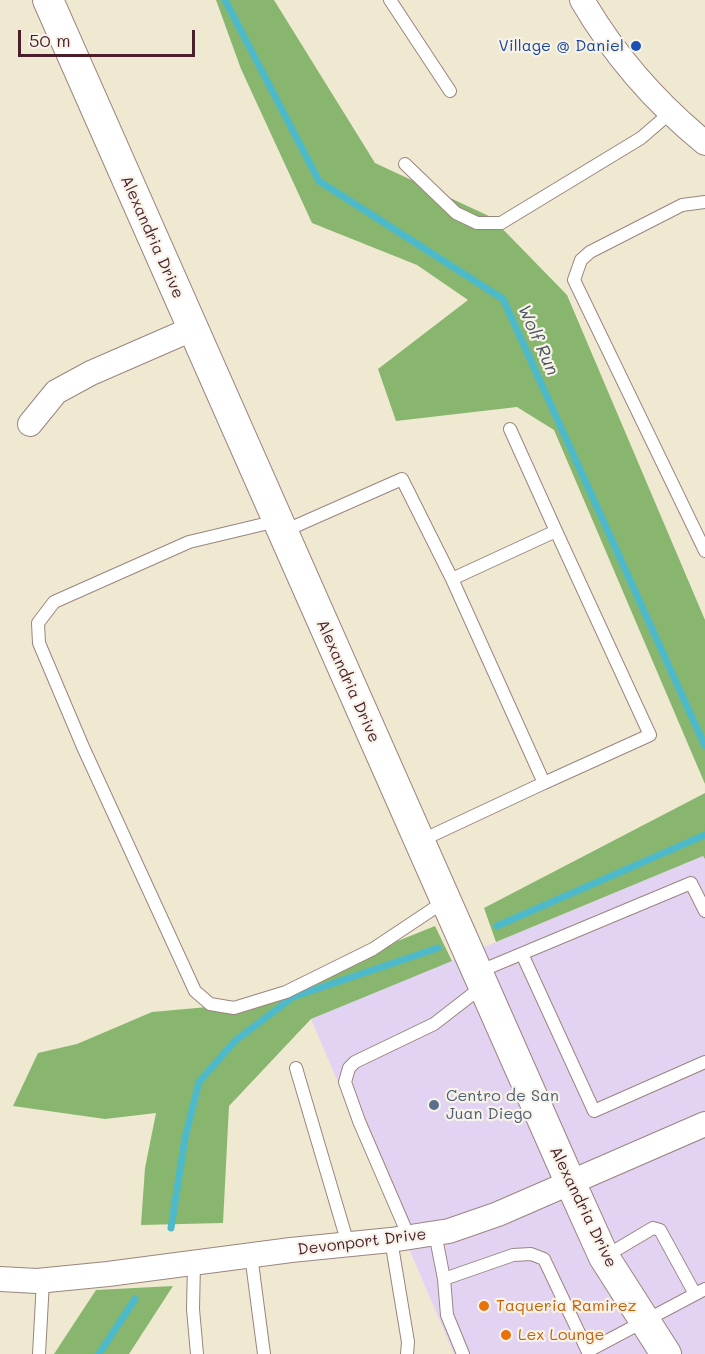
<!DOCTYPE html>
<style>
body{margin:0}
#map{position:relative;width:705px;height:1354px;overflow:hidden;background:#efe9d2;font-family:Mali,sans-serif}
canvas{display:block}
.scale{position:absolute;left:18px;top:30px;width:177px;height:27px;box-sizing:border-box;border:3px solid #4a1f2b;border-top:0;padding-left:8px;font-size:18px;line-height:21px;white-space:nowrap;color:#4a1f2b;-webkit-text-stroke:4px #f7f3e8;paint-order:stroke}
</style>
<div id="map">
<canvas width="705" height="1354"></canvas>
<div class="scale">50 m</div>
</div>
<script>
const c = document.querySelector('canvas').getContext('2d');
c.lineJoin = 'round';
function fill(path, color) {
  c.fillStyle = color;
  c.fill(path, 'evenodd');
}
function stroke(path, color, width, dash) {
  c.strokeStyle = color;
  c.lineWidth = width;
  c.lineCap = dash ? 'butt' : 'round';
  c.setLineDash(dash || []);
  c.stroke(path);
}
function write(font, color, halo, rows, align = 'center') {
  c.font = font + ' Mali,sans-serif';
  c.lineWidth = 4.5;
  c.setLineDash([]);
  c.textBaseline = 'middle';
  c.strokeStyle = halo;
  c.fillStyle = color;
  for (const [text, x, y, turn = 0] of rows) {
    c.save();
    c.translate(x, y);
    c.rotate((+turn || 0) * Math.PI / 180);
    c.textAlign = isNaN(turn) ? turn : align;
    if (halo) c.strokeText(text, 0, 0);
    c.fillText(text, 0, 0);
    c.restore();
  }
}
const built = new Path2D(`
 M703,856L705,859V1354H454L311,1019Z`);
const forest = new Path2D(`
 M216,0H274L375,163L491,217L567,295L705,620V784L554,430L517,407L396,421L378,369L468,300L417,265L312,223L241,69Z
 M705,793V859L703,856L496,942L484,908Z
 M435,926L452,961L311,1019L229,1106L223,1223L141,1225L145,1168L156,1113L105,1119L13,1106L38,1053L77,1044L152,1012L241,1004Z
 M173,1286L129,1354H54L96,1290Z`);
const stream = new Path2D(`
 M225,0L319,181L503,299L705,746
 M497,926L705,835
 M171,1228L185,1138L199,1082L235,1041L293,997L438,948
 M99,1354L135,1299`);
const service = new Path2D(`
 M390,0L450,91
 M405,164L456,213L477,223H501L641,138L670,113
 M705,202L682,205L590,252L581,260L574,280L705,551
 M510,429L556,531
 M277,521L189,542L54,602L38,623L39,643L83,747L195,991L210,1004L234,1008L286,992L373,949L445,901
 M282,532L402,479L452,579L544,783L420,841
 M452,579L556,531L650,735L544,783
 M522,954L594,1111L705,1062
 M478,972L691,883L705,911
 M296,1068L348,1244
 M435,1233L444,1279L447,1315L463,1354
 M409,1237L359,1121L345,1082L349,1068L355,1062L434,1024L483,986
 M391,1240L408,1342L407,1354
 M251,1255L264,1354
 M604,1257L653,1228L660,1230L695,1294
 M194,1263L193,1309L197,1354
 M444,1279L513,1255L531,1254L544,1259L589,1354
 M588,1351L705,1289
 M39,1354L43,1281`);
const minor = new Path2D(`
 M582,0C614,55 656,103 705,143
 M30,424L56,392L91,373L192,329
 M0,1279L37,1281L108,1274L291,1250L391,1240L449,1231L498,1214L705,1124`);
const tertiary = new Path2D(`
 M48,0L571,1184L604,1257L666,1354`);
const markers = [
 [636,46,6,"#1a4fb4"],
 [434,1105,6,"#5c6f8a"],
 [484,1306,6,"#e8710a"],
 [506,1335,6,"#e8710a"]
];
const transitNames = [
 ["Village @ Daniel",624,46]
];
const streetNames = [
 ["Alexandria Drive",152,237,66],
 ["Alexandria Drive",348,681,66],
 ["Alexandria Drive",583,1207,64],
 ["Devonport Drive",362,1242,-7]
];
const serviceNames = [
 ["Centro de San",446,1096],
 ["Juan Diego",446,1114]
];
const foodNames = [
 ["Taqueria Ramirez",496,1306],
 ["Lex Lounge",518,1335]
];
const waterNames = [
 ["Wolf Run",538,340,66]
];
fill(built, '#e3d3f2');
fill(forest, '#89b66e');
stroke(stream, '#4ebac9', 7);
stroke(service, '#9c847e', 14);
stroke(minor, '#9c847e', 26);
stroke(tertiary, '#9c847e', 32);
stroke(service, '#fff', 12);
stroke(minor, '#fff', 24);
stroke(tertiary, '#fff', 30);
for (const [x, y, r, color] of markers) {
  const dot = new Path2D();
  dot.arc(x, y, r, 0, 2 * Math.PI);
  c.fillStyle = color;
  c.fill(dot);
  stroke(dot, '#f7f3e8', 2);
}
write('16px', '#164399', '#f7f3e8', transitNames, 'right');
write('16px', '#4a1f2b', '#f7f3e8', streetNames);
write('16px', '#4e5e75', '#f7f3e8', serviceNames, 'left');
write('16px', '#c56008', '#f7f3e8', foodNames, 'left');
write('italic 18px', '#4b5562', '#f7f3e8', waterNames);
</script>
